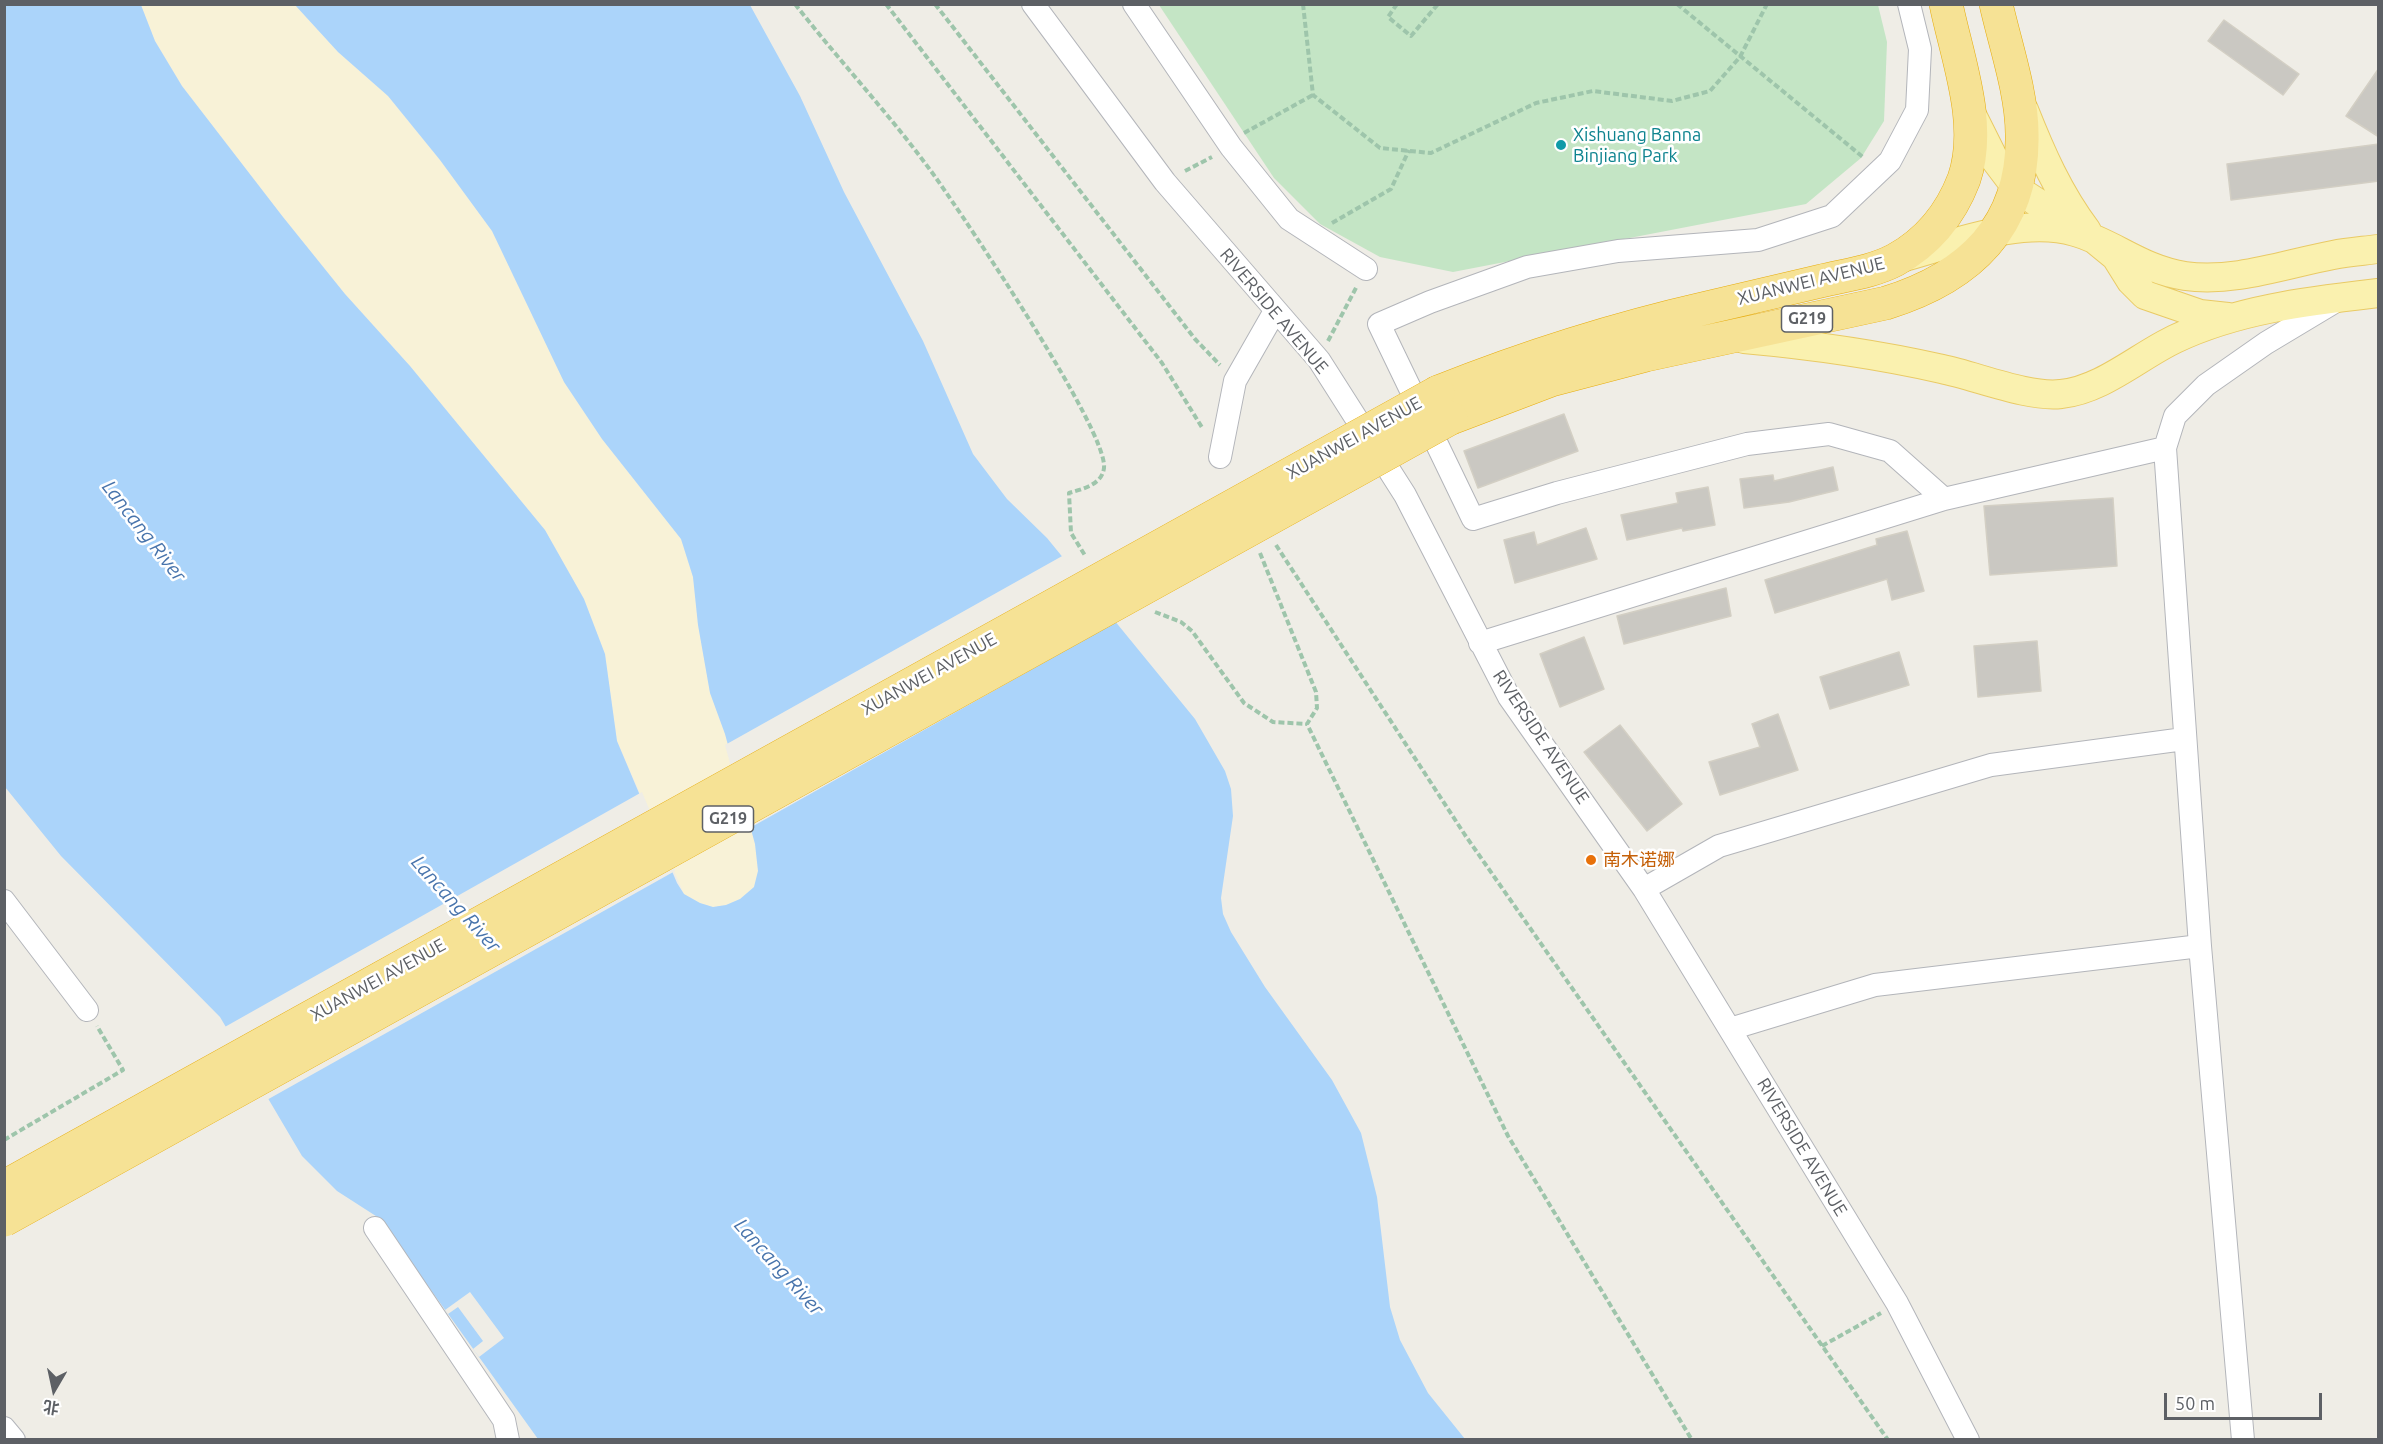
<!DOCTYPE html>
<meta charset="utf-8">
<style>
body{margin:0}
#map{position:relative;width:2383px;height:1444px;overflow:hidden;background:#efede6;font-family:Ubuntu,"Noto Sans SC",sans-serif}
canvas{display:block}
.frame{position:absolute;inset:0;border:6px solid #5d6065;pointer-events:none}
.north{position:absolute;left:24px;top:1360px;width:60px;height:60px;-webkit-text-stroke:4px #fff;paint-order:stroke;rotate:189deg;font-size:16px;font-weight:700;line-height:24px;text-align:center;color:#5d6065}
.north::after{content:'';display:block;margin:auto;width:21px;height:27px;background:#5d6065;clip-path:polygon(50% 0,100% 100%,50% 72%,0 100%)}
.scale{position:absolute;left:2164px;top:1393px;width:158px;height:27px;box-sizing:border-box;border:3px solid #5d6065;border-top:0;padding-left:8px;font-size:18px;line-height:21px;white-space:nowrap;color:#5d6065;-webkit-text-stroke:4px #fff;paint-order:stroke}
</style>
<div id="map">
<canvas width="2383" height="1444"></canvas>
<div class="frame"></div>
<div class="north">北</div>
<div class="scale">50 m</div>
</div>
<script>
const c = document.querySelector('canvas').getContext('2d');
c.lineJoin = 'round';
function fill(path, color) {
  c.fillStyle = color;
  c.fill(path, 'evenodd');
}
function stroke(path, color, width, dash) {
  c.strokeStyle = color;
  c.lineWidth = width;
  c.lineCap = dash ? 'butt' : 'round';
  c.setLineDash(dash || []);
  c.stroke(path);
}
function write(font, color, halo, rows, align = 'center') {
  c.font = font + ' Ubuntu,"Noto Sans SC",sans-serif';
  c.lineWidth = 5;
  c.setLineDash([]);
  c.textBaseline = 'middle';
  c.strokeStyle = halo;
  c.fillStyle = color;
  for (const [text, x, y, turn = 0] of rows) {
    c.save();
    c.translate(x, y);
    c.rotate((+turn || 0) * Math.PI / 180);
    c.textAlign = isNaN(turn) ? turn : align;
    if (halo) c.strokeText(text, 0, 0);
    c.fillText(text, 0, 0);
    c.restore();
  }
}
const green = new Path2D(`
 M1159,5H1878L1887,42L1884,121L1861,158L1806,204L1453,272L1380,257L1320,224L1274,178Z`);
const sand = new Path2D(`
 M141,5H295L338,52L388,96L440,160L492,231L564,382L602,439L681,539L693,577L698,625L710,693L725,734L755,844L758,871L754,887L740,899L726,905L713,907L700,903L684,894L617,741L605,654L584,599L545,530L410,366L345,294L283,217L182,86L155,41Z`);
const water = new Path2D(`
 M4,5H141L155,41L182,86L283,217L345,294L410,366L545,530L584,599L605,654L617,741L677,883L684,894L700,903L713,907L726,905L740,899L754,887L758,871L755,844L725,734L710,693L698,625L693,577L681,539L602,439L564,382L492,231L440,160L388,96L338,52L295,5H750L800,96L844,192L923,341L973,454L1007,499L1047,538L1195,719L1225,771L1231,789L1233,816L1221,898L1223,914L1231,932L1265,987L1332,1080L1361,1133L1377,1197L1390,1307L1400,1340L1428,1393L1465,1439H538L379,1218L337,1191L302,1156L220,1017L61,856L5,787Z`);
const pier = new Path2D(`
 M1064,555L1118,621L748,829L725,745Z
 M642,792L675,871L265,1101L223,1028Z
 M470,1292L504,1338L479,1357L473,1349L483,1341L458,1307L448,1314L445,1310Z`);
const building = new Path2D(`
 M2224,20L2299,74L2283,95L2208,41Z
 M2379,68V137L2346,116Z
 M2379,144V181L2231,200L2227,164Z
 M1564,414L1578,451L1478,488L1464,451Z
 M1833,467L1838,490L1789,502L1744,508L1740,479L1773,475L1774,481Z
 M1708,487L1715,525L1683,531L1682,528L1627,540L1621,515L1678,503L1676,493Z
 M2113,498L2117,566L1990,575L1984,506Z
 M1586,528L1597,559L1515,583L1504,540L1534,532L1537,545Z
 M1907,531L1924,591L1892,600L1887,579L1775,613L1765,580L1877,545L1876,539Z
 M1726,588L1731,616L1624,644L1617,616Z
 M1584,637L1604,689L1560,707L1540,654Z
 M2037,641L2041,691L1978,697L1974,646Z
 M1899,652L1909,685L1830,709L1820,677Z
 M1778,714L1798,770L1720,795L1709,762L1760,747L1752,724Z
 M1620,725L1682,804L1647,831L1584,752Z`);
const path = new Path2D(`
 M795,4C841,63 893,118 936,178C965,219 1108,431 1104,468C1102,485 1082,489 1069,493L1071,533L1086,557
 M886,4L1162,363L1203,429
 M935,4L1195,339L1220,365
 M1303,4L1313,95L1380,148L1431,153L1536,103L1593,91L1672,101L1710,91L1740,57L1767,4
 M1397,4L1388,17L1411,36L1438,4
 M1677,4L1864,158
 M1244,133L1313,95
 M1185,171L1212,157
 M1332,223L1391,189L1409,150
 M1328,341L1357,286
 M1276,545L1465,835L1888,1440
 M1260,553L1316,692L1317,708L1307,724L1508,1136L1692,1440
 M1155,612L1181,622L1192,631L1244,703L1273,722L1307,724
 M4,1140L123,1070L97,1026
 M1822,1346L1881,1313`);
const minor = new Path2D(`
 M1033,4L1165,182L1319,360L1405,495L1509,697L1644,889L1897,1303L1968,1440
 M1134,4L1231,147L1289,219L1366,269
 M1909,4L1920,49L1917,110L1890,161L1832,216L1758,240L1618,251L1527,267L1430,302L1379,324L1473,519L1557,493L1747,444L1829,434L1890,451L1944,499
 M2165,448L2200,946L2243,1440
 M1220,457L1235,381L1275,311
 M1480,643L1944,499L2165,448L2175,416L2206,385L2266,343L2336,301
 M1644,889L1719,846L1991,765L2184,739
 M4,901L87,1010
 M1730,1029L1875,985L2200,946
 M375,1228L504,1420L508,1440
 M4,1428L14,1440`);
const major = new Path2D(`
 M2024,110C2041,153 2059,194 2087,231
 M1970,111L1993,157L2018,190L2094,239L2116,257L2131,281L2145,295L2200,314L2228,317
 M1901,258C1953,244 2022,216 2075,232C2114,243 2140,269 2185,276C2234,283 2285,264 2333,255C2348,252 2363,251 2378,249
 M1744,339C1811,345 1876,354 1942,369C1976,376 2029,398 2061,394C2102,390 2139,356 2175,339C2238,309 2310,301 2378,293`);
const highway = new Path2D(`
 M1438,392C1526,357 1614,329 1706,308C1744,299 1783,290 1821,281C1846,275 1872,272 1895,260C1928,242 1951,213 1964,179C1983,124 1957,58 1946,4
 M1451,418L1551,380L1646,355L1886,303C1970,277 2024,226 2022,134C2022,93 2005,44 1996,4`);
const highwayBridge = new Path2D(`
 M4,1187L1438,392
 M4,1220L1451,418`);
const markers = [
 [1561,145,6,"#0f9aa8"],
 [1591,860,6,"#e8710a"]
];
const shields = [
 [1807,319,51],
 [728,819,51]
];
const shieldNames = [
 ["G219",1807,319],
 ["G219",728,819]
];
const cultureNames = [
 ["Xishuang Banna",1573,135],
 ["Binjiang Park",1573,156]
];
const streetNames = [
 ["XUANWEI AVENUE",1811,281,-14],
 ["RIVERSIDE AVENUE",1274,311,50],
 ["XUANWEI AVENUE",1354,438,-29],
 ["XUANWEI AVENUE",929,674,-29],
 ["RIVERSIDE AVENUE",1541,737,56],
 ["XUANWEI AVENUE",378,980,-29],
 ["RIVERSIDE AVENUE",1802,1147,59]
];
const foodNames = [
 ["南木诺娜",1603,860]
];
const waterNames = [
 ["Lancang River",144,531,52],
 ["Lancang River",456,904,48],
 ["Lancang River",779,1267,48]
];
fill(green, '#c4e5c5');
fill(sand, '#f8f2d7');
fill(water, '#abd4fa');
fill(pier, '#efede6');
fill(building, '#cac8c2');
stroke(building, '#d3cfc4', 1.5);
stroke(minor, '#b3b5ba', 24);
stroke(major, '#e9ca65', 30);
stroke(highway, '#e6ac0e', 34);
stroke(path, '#9ec5ab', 4, [6, 3]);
stroke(minor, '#fff', 22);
stroke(major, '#faf1af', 28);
stroke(highway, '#f6e295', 33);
stroke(highwayBridge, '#e6ac0e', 34, []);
stroke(highwayBridge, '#f6e295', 33);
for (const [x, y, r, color] of markers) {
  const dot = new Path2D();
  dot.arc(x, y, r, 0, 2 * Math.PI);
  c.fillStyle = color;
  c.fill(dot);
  stroke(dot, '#fff', 2);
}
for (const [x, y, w] of shields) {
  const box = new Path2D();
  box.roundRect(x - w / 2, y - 13, w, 26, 4.5);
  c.fillStyle = '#fff';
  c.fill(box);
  stroke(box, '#5d6065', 1.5);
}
write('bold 16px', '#5d6065', null, shieldNames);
write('18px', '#0d838f', '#fff', cultureNames, 'left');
write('18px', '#5d6065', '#fff', streetNames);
write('18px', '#c56008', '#fff', foodNames, 'left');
write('italic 20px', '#4874ac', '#fff', waterNames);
</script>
